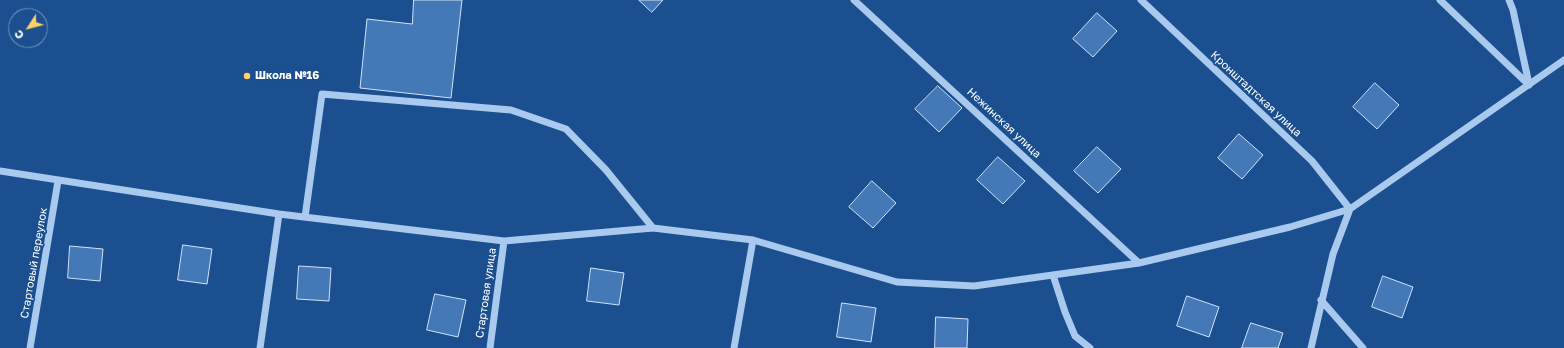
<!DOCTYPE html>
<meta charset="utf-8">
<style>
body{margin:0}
#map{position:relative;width:1564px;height:348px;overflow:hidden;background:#1b4f8f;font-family:"Golos Text",sans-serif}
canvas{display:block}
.north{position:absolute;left:8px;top:8px;width:40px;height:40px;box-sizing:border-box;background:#1b4f8f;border:1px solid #7695bc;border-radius:50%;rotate:234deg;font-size:11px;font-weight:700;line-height:16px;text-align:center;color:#fff}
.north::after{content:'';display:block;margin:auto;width:14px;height:18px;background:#ffd166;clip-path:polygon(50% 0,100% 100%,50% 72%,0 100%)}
</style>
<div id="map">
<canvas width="1564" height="348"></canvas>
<div class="north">С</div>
</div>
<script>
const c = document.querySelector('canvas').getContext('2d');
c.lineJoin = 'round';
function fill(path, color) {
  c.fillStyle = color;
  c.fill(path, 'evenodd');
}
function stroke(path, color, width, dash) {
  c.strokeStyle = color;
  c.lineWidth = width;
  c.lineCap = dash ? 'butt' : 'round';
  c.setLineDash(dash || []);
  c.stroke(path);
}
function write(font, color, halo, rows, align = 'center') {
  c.font = font + ' "Golos Text",sans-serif';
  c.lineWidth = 3.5;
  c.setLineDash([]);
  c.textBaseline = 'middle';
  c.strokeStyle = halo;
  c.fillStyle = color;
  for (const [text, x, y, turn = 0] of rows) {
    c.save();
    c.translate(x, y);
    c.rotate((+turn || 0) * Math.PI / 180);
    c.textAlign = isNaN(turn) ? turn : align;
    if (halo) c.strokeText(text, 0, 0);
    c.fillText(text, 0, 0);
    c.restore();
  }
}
const building = new Path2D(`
 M414,0H462L451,98L360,88L367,19L412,24Z
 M639,0H663L652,12Z
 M1097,13L1117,31L1093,57L1073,39Z
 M1375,83L1399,105L1377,129L1353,107Z
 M938,86L962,108L939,132L915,109Z
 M1239,134L1263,155L1242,179L1218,158Z
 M1097,147L1121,169L1098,193L1074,171Z
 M998,157L1025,181L1003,204L977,180Z
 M872,181L896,203L873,228L849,207Z
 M183,245L212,249L207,284L178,280Z
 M70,246L103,249L100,281L68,278Z
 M299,266L331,268L329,301L297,299Z
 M591,268L624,273L619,305L587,301Z
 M1383,276L1413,287L1402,318L1372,307Z
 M435,294L466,300L458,337L427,330Z
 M1187,296L1219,307L1209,337L1177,326Z
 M842,303L876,308L871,342L837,337Z
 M936,317L968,319L967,348H935Z
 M1251,323L1283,333L1278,348H1242Z`);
const minor = new Path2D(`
 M854,0L1139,263
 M1141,0L1312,161L1350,209L1333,254L1311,348
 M1440,0L1529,85
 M1509,0L1513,10L1529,84
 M0,171L279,214L504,241L653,228L753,240L897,282L974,286L1139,263L1290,227L1350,209L1564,60
 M305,217L322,94L511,110L566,129L606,170L653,228
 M1053,275L1065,312L1075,336L1090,348
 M1321,300L1363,348
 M30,348L58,181
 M260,348L279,214
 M490,348L504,241
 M734,348L753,240`);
const markers = [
 [247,76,4,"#ffd166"]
];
const poiNames = [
 ["Школа №16",255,76]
];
const streetNames = [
 ["Кронштадтская улица",1256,94,43],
 ["Нежинская улица",1004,123,43],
 ["Стартовый переулок",34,263,-80],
 ["Стартовая улица",486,293,-82]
];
fill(building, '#4478b7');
stroke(building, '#cfe3fa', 1);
stroke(minor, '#a9c9ee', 7);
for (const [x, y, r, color] of markers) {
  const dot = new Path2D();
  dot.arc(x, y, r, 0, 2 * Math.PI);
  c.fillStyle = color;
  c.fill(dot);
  stroke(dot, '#1b4f8f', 1.5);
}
write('bold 11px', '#fff', '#1b4f8f', poiNames, 'left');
write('11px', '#fff', '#1b4f8f', streetNames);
</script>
